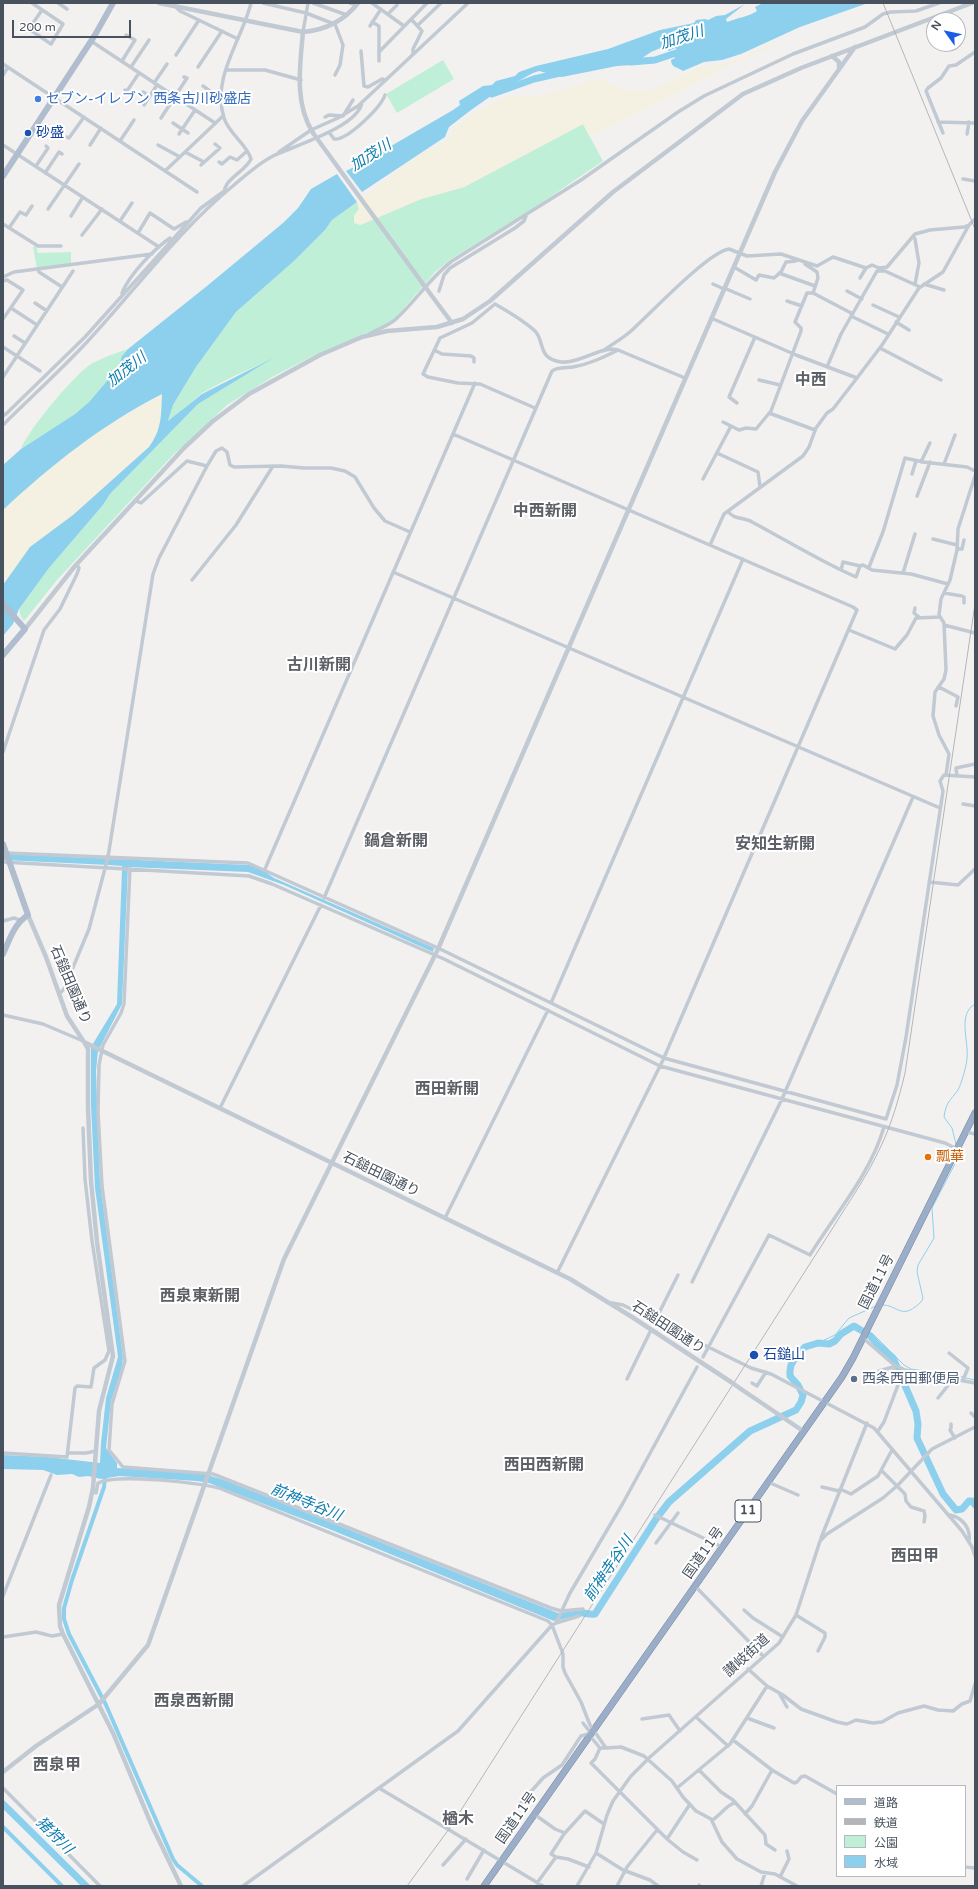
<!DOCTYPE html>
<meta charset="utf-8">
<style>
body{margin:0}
#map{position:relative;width:978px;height:1889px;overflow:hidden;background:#f3f1f0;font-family:"Varela Round","Noto Sans JP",sans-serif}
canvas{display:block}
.frame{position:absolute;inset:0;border:4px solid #48525e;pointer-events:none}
.legend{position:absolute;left:836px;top:1785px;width:130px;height:92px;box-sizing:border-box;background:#fff;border:1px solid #b6babf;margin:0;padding:5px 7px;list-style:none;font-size:12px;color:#48525e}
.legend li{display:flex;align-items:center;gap:8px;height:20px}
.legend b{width:20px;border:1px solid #b6babf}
.north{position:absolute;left:926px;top:12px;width:40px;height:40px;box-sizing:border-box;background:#fff;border:1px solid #b6babf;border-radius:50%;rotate:303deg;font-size:11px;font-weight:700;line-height:16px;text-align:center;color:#48525e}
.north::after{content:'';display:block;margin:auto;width:14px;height:18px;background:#185ee5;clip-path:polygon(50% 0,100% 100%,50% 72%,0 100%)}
.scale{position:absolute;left:12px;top:20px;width:119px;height:18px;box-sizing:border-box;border:2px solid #48525e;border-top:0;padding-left:5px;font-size:12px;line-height:14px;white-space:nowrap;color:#48525e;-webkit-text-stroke:3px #fff;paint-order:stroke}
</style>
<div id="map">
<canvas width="978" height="1889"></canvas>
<div class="frame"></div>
<ul class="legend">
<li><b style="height:5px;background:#b0bdcf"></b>道路</li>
<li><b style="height:5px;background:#b3b5bb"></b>鉄道</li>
<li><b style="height:11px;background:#bff0d7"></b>公園</li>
<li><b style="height:11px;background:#8cd0ed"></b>水域</li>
</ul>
<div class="north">N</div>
<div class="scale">200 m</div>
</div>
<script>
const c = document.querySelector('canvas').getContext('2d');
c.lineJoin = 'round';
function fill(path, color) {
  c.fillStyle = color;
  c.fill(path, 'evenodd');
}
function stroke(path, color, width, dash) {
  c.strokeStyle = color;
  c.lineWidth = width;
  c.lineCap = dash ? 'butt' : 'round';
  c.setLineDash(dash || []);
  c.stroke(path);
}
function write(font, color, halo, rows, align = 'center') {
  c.font = font + ' "Varela Round","Noto Sans JP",sans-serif';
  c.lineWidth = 4;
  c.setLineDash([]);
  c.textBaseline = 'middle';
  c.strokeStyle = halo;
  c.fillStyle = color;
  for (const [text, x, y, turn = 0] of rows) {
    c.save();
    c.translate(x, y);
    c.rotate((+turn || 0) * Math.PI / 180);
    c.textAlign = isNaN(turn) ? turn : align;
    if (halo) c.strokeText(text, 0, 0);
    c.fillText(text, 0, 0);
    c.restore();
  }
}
const green = new Path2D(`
 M443,60L454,79L397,113L386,94Z
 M583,124L603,161L531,210L451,259L436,271L397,316L386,325L315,355L274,376L227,405L172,456L57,580L24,621L21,617L19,609L49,568L103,505L110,494L198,404L267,361L228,379L202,393L168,422L173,405L196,367L236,312L294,261L325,230L332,220L357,202L359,209L354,216L360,225L421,199L464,187Z
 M36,246L38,253L71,252V264L37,269L33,247Z
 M128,349L122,356L118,368L89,402L75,414L21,449C28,430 74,375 91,364C102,358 115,353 128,349Z`);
const sand = new Path2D(`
 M771,45H777L731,65L590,136L583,124L464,187L421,199L360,225L354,223V216L359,209L357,202L417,156L448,140L456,126L475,113L504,97L538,96L601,78C643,106 662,82 701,67C707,65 713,66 719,65C735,62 755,51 771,45Z
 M162,394C161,416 163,429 149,447L73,515L30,547L3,585V510L28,486L89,437Z`);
const water = new Path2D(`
 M763,3H868L800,27L741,54L722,60L704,62L683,71C678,67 671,68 671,60L675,58L674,56L678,55V50L675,48L669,51L663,47L651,52L632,65L617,66L562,77L539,71L533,73L491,96L471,110L449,127L445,137L362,192L346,171L358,165L386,144L391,146L453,110L460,105L459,101L483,86L492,85L496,81L515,76L519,72L536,66L608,49L660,30L694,23L696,20L705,19L708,20L716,16L725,15L745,4L726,19L727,22C737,18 748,17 757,11L755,7Z
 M337,174L357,202L332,220L325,230L294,261L236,312L196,367L173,405L168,421L202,394L273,358L198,404L110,494L103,505L49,568L19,609L13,624L3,636V585L30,547L73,515L149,447C162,429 161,416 162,394C103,424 51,465 3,510V465L21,449L75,414L89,402L118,368L122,356L128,349L207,286L283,223L298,208L311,189Z
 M3,854L249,865L264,871L274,878L434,948L433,952L284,885L248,872L128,867L122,1004L98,1051L96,1071L100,1182L123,1357L122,1368L111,1401L106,1448L117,1463V1468L204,1474L224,1480L558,1613L584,1610L586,1611L584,1614L554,1621L329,1529L209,1483L197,1481L119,1476L101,1479L88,1476L79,1477L72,1474L57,1475L43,1470L3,1469V1455L48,1457L100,1463L101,1443L106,1398L118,1357L95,1188L91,1106V1047L117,1004L122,869V866L109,865L3,860Z`);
const stream = new Path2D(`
 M956,1144L952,1128L944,1117C946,1102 950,1101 958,1090C961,1085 967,1064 967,1058C969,1041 957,1014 975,1004
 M883,1305C896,1305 901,1318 915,1307C919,1304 922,1302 923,1298L917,1272L918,1265L934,1238L932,1208L960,1154L959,1150
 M869,1335L872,1333L904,1365L911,1369L963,1377
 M818,1343L835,1335L849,1318L876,1306
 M966,1378L975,1380`);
const canal = new Path2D(`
 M105,1478L104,1487L72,1580L64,1608V1619L69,1634L106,1705L173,1859L177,1865L202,1886
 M3,1827L62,1886`);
const river = new Path2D(`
 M631,62L655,60L685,50
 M492,94L534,79L560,73
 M577,1613C584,1612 588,1615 595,1614L656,1519L669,1502L750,1431L796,1410L801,1402L803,1395L798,1385L790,1376V1371L791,1365L797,1355L805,1347L818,1343L829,1344L835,1341L841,1334L854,1326L869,1335L878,1345L893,1358L916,1411L918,1424L917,1438L943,1494L956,1510L962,1509L969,1501H972L975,1505
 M3,1804L86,1886`);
const minor = new Path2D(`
 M32,3L63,24L51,44L29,29L42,10
 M58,3L67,9
 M176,3L175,6L180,11L238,39
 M263,3L306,13L334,24
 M313,3L347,15
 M350,3L356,5
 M372,3L404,26
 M388,14L397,5
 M411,19L422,31L413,49V54
 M372,22L379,26V61
 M418,25L441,3
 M370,26L381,9
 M303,32L308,3
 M91,41L215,123
 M361,51L364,86L368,87L382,79L386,80
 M379,52L427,3
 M176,55L199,20
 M122,61L135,40L126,35
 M3,64L197,192
 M131,67L149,40
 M198,67L222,31
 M226,70H265L301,80
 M3,75L8,67
 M335,75L340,65L343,45L335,24
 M154,83L167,64
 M203,86L214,94L222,95
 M125,90L127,91L139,73
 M143,92L150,96
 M144,105L157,85
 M325,117L329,115L343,116L353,100
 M161,118L187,78L184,77
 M938,122L975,123
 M173,123L188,133
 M329,132L334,139C347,141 381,107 385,95
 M943,133L926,91L928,88L941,78L949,66L956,65L975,52
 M179,134L195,110
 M967,134L969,122
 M67,137L69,138L84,117
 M120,141L134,120
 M3,145L159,247
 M90,145L101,128
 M158,145L180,157
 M185,152L204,162
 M279,152L311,130L338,118L358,106L468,3
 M219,162L222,164L230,157L237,160L247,151
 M201,165L220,148L215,144
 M36,166L48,148L46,146
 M165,171L223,116
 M45,173L59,152L62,154
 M963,179L975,181
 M224,193C225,178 245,172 251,159C247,144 229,134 224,118C211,78 242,40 251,3
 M48,209L79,164
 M71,216L83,197
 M120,221L132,203
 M3,224L38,246H61
 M9,228L20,212L26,215L32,206
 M138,233L150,213L174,229L186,222
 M82,235L102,209
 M913,236L915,239L919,263L915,284
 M805,264L817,272L818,278L813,293
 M734,267L756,280L759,275L774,278L781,272L786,262L796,261
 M38,269L39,272L62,287
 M779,273L815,286
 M3,277L14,272L152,254
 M860,278L866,268
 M3,281L7,280L23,290L3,319
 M713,284L724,289
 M924,284L944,290
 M724,288L750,299
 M439,291L444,275L450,268L515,228L524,221L526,216
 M847,291L862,299
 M122,293C129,275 154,249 170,238
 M787,301L802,306
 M35,303L47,311
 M495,304L472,323L440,338L423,374L428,377L458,383L480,384L535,408
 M495,304C509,312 523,320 535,331C545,341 537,359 561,362C579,364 602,345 618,350
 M873,305L899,317
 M11,308L37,325
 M851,316L888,334
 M896,322L909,330
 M369,334C379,328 390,326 398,317C417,299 431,277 452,261L581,180L678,112L704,96L793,54L865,27L883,14L891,12L916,11L939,3
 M14,336L25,343
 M3,347L40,371
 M880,348L941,380
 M434,350L442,354L471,356L474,358V362
 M603,351C612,344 622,339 631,331C650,314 708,252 729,249L747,256L781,254L817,266L833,257L866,268L872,265L879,268L887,267L915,234L930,230L964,227L969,225
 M827,367L841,334L877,271H885L920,287
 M3,377L73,271
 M857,378L882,345L919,288L943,272L969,225L975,219
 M759,380L780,385
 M737,403L729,397L755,337
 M769,413L815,430
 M3,416L7,413L85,337L201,208L223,192
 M723,422L739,430L746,428L756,429L771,411L801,331V328L795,322L807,293H813L853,314
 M3,425C31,397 60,371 87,342C136,289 179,230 234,185C246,175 259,163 273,156C293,146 359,127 362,102
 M453,434L853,607L857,610L663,1060L557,1273
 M717,453L758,472L760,487
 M921,462L930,443
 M944,464L955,435
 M207,466L216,451L222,448L227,452L230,465L234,467L281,466L304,468H331L345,471L355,477L374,508L385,521L410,532
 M912,474L916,461
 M703,479L731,426
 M917,496L930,462
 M728,511C733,520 744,517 752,522C782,538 810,555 841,570L843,562L860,566L863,565L872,570L911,574L948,584
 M933,539L957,545
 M710,545L724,514L803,456L809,447L816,428L827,413L833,409L857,378L796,355L711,318
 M957,549H962L964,540
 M869,567L883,532L905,458L923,462L967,467L975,471
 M841,570L856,577L860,566
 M393,572L940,808
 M903,573L915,534
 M192,580L236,525L273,466
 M944,593L962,596L964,597V603
 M915,608L914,613L919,617
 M944,625L975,633
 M849,630L895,649L907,635L916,618L939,617
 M939,687L958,697L956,706
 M3,752L44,630L60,609L77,574L79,568L77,565
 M946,775L949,754L939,735L933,716L935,692L944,679L946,670L944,623L939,615L941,599L950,580L957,550L958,529L975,476
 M957,776L956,768L975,764
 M963,804L975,806
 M6,853L248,863L438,948L664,1058L886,1119L897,1085L906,1037L943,791L940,781L944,775L975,777
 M3,862L249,876L272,884L444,959L660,1066L945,1143L957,1149
 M130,868L124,1004L121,1013L103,1045L99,1065L98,1112L102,1186L125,1361L112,1404L109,1450L123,1467L213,1474L551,1608L561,1611L583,1609
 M265,869L475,383
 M929,882L958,885L975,869
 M324,898L552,371C557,367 567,368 573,367C590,364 604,357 618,350L685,378
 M3,921L14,918L20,920
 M59,994L64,989L89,929L108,857L153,574L159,558L207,466L187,461L141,503L136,501
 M551,1003L743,559
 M3,1015L43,1024L83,1041
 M220,1108L321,905
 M83,1128L85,1179L92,1241L109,1351
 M966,1132L975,1134
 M445,1218L548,1010
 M692,1282L782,1099L913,797
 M612,1303L623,1305L751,1368L771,1374L874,1428L962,1531L972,1547L975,1556
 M655,1321L678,1275
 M863,1338L893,1364L905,1370L975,1383
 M949,1353L968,1368L963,1380
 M703,1357L769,1235L810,1255C835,1214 870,1175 884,1127
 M879,1371L893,1367
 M627,1379L651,1330
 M752,1383L757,1386L766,1372
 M938,1398L954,1378
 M971,1413L975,1417
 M951,1424V1428L950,1430L955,1438
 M878,1431L884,1422L898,1385L893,1364
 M3,1453L67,1457L75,1388L77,1386L91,1387L94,1368L105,1360L109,1351L111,1350
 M68,1453H86L96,1451
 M881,1470L905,1494L906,1501L911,1507L924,1511L925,1516L924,1522
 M768,1482L798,1495
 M822,1487L839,1491
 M840,1489L851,1494L878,1476L892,1450
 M92,1491L96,1493L98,1483C117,1473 197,1483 219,1488L548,1621L552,1625L563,1654V1667L565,1673L581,1702L590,1725L606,1748H600L595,1759L591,1763L667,1839L690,1804
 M655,1515L722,1547
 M950,1515C963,1518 971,1528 969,1542
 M821,1538L867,1423
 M656,1543L678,1513
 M695,1586L763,1656
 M3,1596L51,1475
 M744,1610L753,1618L783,1637
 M796,1615L825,1633V1637L818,1651
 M556,1623L579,1616
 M3,1637L36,1632L52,1636L63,1634
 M748,1669L767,1686L783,1695L801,1709L837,1722L847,1724L856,1720L873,1723L882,1722L898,1713L924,1706L938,1710L953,1711L962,1704L970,1701L975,1684
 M779,1693L787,1707
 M696,1717L728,1746
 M747,1718L774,1728
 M642,1719L669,1715L680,1731
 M583,1723L590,1732
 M590,1736L600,1748
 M733,1740L772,1770L752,1806L745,1814
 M606,1748L621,1747L644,1756L672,1781L683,1797L696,1811L711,1819L722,1842L737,1859L761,1872L775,1874L797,1886
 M699,1770L721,1792L733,1800L765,1835L766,1844L775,1850
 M772,1770L794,1783L797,1782L801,1777L805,1776L837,1794
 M3,1788L100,1886
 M379,1788L543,1886
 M677,1788L730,1744L767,1686
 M520,1804L543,1778L562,1765L581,1736L592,1733
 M534,1814L555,1829L565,1833
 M712,1820C720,1816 727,1804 735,1803
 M667,1839L683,1852L697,1860
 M596,1853L623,1870L650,1880L658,1886
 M556,1857L551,1854L564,1834L585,1811L604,1824
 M443,1865L466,1839
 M965,1867L975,1868
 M780,1877L789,1859L787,1851
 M467,1879L484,1850
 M537,1883L556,1857L568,1859L589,1867
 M699,1885L700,1886
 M243,1886L458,1731L552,1625L556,1623L570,1593L623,1503L697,1367
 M577,1886L596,1853L607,1815L613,1801L631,1776L650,1757L779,1643L796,1615L820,1541L827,1534L883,1498L898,1485L932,1449L975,1427
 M617,1886L627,1867L657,1830
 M761,1886L765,1873`);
const tertiary = new Path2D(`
 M159,3L303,32C326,30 344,21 358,3
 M303,32C300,65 294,103 313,133
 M832,56L839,62V67
 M423,284L452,323
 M25,629L75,566L184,448L213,421L249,394L320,355L362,337L387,331L437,327L463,319L490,301L613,192L743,94L801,68L972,3
 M28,915L46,957L67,1016L84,1042L570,1279L632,1317L731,1382
 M84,1042L88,1049V1108L91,1181L97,1242L113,1356L99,1411L93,1488L89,1507L59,1605L60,1626L63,1634L113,1733L152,1826L181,1886
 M741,1389L803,1431
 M3,1772L36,1746L99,1704L148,1645L284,1259L438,949L775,172L802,121L855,47`);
const primary = new Path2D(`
 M3,176L95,35L113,3
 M3,604L25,629L3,655
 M3,844L28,915C14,924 10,939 3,954`);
const trunk = new Path2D(`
 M484,1886L842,1377L853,1358L975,1113`);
const rail = new Path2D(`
 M883,3L975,229
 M407,1886L449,1829L834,1226C850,1200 868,1175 881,1146C892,1123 899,1098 905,1073L975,604`);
const tertiaryBridge = new Path2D(`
 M313,133L423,284
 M731,1382L741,1389`);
const markers = [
 [38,99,4,"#3f7fe0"],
 [28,133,4,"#1a4fb4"],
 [928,1157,4,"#e8710a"],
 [754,1355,5,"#1a4fb4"],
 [854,1379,4,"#5c6f8a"]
];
const shields = [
 [748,1511,26]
];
const shieldNames = [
 ["11",748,1511]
];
const shopNames = [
 ["セブン-イレブン 西条古川砂盛店",46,99]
];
const transitNames = [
 ["砂盛",36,133],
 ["石鎚山",763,1355]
];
const streetNames = [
 ["石鎚田園通り",70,985,67],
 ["石鎚田園通り",381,1175,26],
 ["国道11号",877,1282,-63],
 ["石鎚田園通り",668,1328,33],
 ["国道11号",704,1553,-55],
 ["讃岐街道",747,1656,-42],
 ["国道11号",517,1818,-55]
];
const foodNames = [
 ["瓢華",936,1157]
];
const serviceNames = [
 ["西条西田郵便局",862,1379]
];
const waterNames = [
 ["加茂川",682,38,-18],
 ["加茂川",371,156,-32],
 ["加茂川",127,370,-38],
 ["前神寺谷川",306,1503,22],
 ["前神寺谷川",609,1569,-56],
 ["猪狩川",54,1836,45]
];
const quarterNames = [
 ["中西",811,381],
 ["中西新開",545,512],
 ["古川新開",319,666],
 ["鍋倉新開",396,842],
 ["安知生新開",775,845],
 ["西田新開",447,1090],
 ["西泉東新開",200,1297],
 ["西田西新開",544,1466],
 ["西田甲",915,1557],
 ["西泉西新開",194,1702],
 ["西泉甲",57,1766],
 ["楢木",458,1820]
];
fill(green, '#bff0d7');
fill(sand, '#f4f0e2');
fill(water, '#8cd0ed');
stroke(stream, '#8cd0ed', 1);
stroke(canal, '#8cd0ed', 4);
stroke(river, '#8cd0ed', 7);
stroke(trunk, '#7389ab', 7);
stroke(minor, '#c1c9d2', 3.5);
stroke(tertiary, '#c1c9d2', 4.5);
stroke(primary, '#b0bdcf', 6);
stroke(trunk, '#9caec7', 6);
stroke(rail, '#b3b5bb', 1);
stroke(tertiaryBridge, '#c1c9d2', 4.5);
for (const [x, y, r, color] of markers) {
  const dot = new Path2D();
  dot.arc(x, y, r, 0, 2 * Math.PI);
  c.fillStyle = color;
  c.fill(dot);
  stroke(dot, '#fff', 1.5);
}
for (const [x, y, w] of shields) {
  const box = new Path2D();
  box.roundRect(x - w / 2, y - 11, w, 22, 3);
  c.fillStyle = '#fff';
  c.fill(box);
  stroke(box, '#48525e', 1);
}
write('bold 13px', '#48525e', null, shieldNames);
write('14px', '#366cbe', '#fff', shopNames, 'left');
write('14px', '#164399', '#fff', transitNames, 'left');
write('14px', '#48525e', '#fff', streetNames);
write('14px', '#c56008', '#fff', foodNames, 'left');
write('14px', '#4e5e75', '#fff', serviceNames, 'left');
write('italic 15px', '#0c7cae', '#fff', waterNames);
write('bold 16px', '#5d6066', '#fff', quarterNames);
</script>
